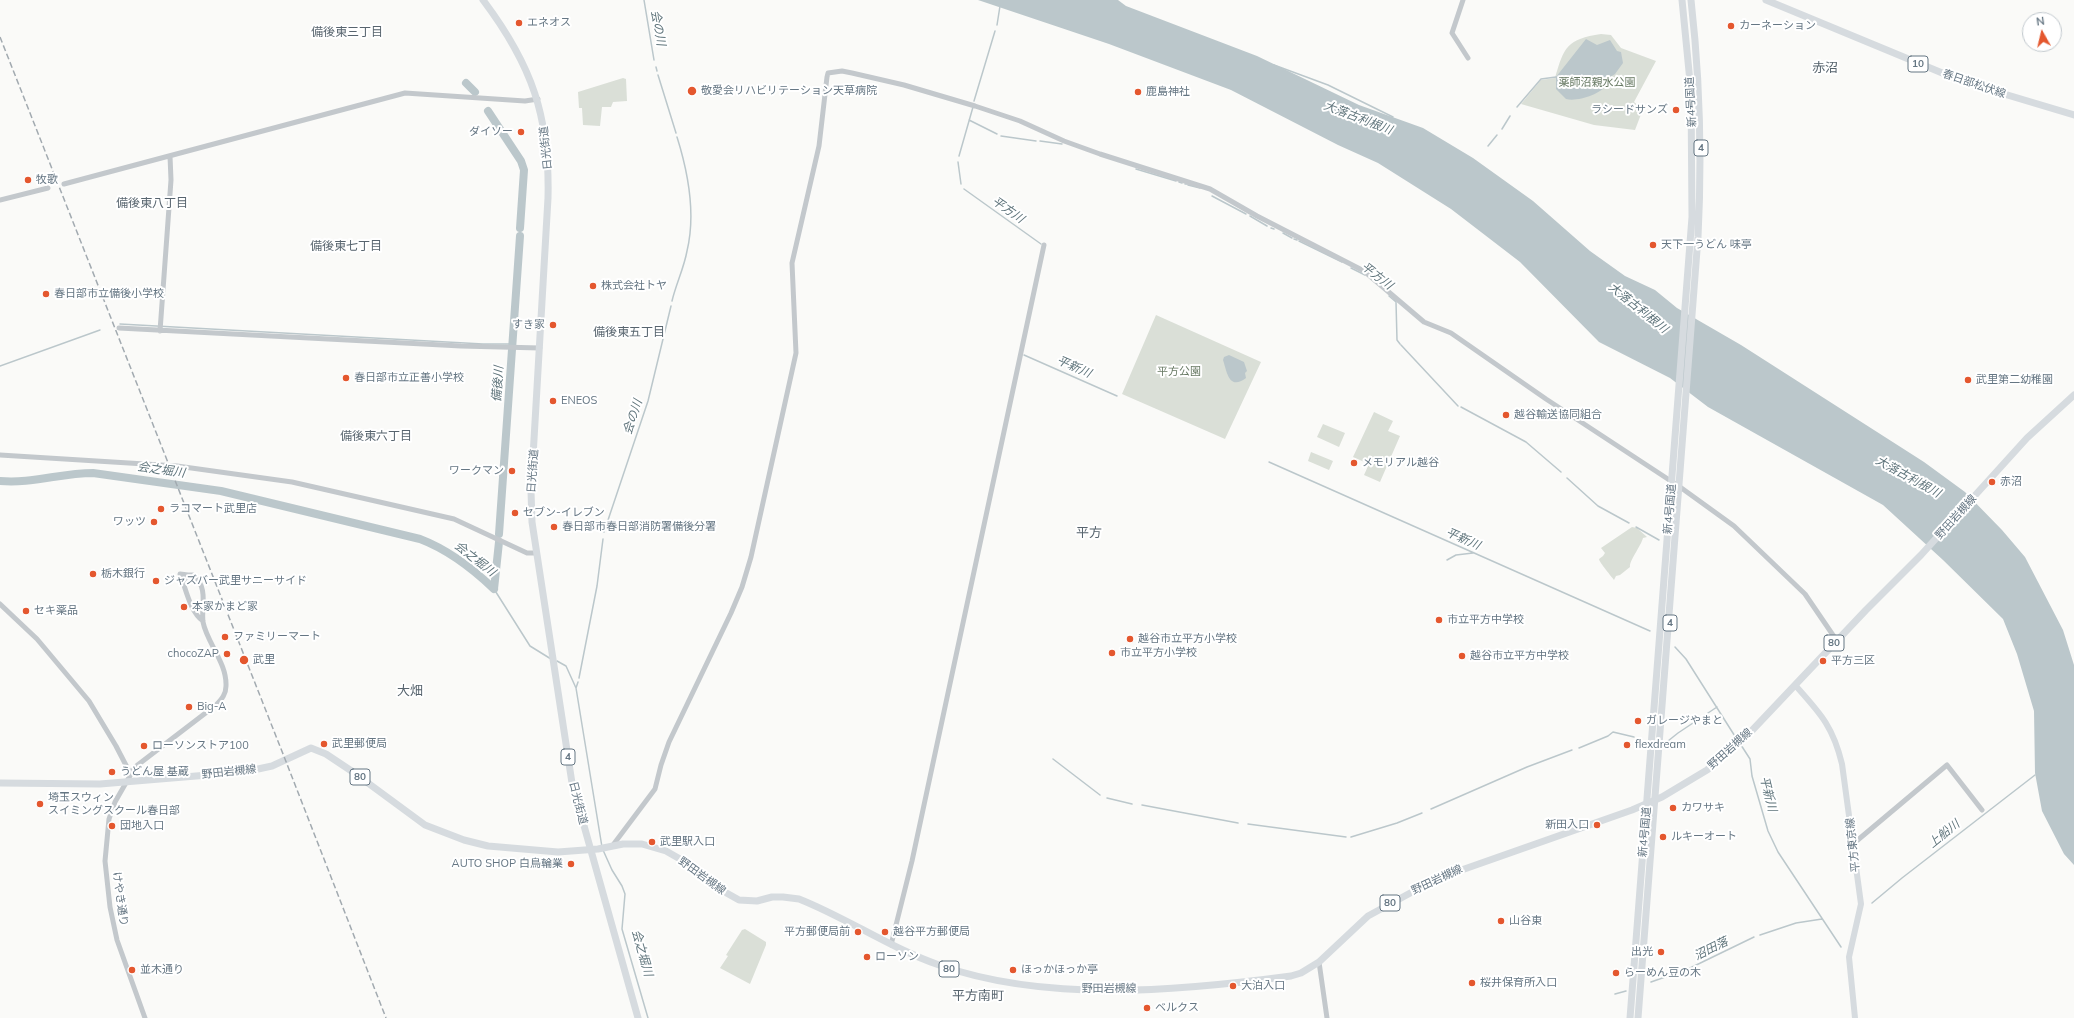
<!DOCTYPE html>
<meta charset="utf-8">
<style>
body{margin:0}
#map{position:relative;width:2074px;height:1018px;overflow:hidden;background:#fafaf8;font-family:Mulish,sans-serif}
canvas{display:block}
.north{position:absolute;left:2022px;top:12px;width:40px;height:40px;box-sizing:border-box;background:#fff;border:1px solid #c1c8cd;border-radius:50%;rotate:352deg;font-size:11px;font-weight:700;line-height:16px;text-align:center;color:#657683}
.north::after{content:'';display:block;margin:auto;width:14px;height:18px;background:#e4572e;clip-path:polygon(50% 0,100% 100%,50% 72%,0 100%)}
</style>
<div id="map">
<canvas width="2074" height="1018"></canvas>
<div class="north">N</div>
</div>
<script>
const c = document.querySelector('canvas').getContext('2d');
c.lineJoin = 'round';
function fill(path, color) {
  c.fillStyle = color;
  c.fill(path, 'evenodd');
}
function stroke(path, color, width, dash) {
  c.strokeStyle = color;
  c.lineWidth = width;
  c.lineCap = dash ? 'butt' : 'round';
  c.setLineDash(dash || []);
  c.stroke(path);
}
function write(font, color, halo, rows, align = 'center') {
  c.font = font + ' Mulish,"Noto Sans JP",sans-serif';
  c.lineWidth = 4;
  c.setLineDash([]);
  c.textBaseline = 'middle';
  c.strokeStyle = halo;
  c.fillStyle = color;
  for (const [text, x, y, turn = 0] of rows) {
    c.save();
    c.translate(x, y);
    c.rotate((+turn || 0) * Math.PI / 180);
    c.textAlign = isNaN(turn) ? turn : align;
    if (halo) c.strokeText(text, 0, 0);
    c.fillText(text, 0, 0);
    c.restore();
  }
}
const green = new Path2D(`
 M1601,34L1611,35L1621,48L1656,61L1634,102L1643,109L1635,130L1594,125L1521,104L1541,80L1555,78C1564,47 1567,39 1601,34Z
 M623,78L626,79L627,101L613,102L611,107H602L600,126L583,125L582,108H579L578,92Z
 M1156,315L1261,362L1225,439L1122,394Z
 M1374,412L1393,421L1388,431L1400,436L1380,482L1364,475L1369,464L1353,457Z
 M1323,424L1345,433L1339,447L1317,437Z
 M1311,452L1333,461L1329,470L1308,461Z
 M1632,527L1637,528L1647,537L1643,538C1641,546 1629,561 1630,567L1620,575L1616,576L1614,580C1612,577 1599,562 1599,559L1603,556L1605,553L1601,548Z
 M745,929L766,942V945L750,984L720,968L728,956L726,955L742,930Z`);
const water = new Path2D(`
 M978,0H1118L1126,6L1257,56L1359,105L1423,128L1473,158L1533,201L1590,251L1625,276L1655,290L1677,308L1741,345L1924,462L1965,492L2002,530L2025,557L2063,630L2074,665V865L2064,854L2042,811L2035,773L2034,711L2017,654L2003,619L1943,560L1883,505L1708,407L1670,378L1599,342L1520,262L1451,209L1378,163L1338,145L1231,90L1109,44Z
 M1586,39L1597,45L1610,40L1617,51L1621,52L1623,63L1615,74L1607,79V85C1600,94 1578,102 1566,99L1556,89V77Z
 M1229,355L1244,362L1247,371L1245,373L1246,378C1229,391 1227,372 1223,360L1224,357Z`);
const stream = new Path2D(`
 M644,0L654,60
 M997,25L1000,6
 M1274,65L1328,85L1393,117
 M656,67L657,71
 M658,75L676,133
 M974,101L995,31
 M1517,107L1541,79L1556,77
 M969,120L997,134
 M1502,129L1510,116
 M1001,136L1036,141
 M1040,141L1062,144
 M1488,146L1497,135
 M959,156L973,107
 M958,162L961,184
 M1136,169L1176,181
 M1179,182L1182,183
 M1185,184H1187
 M1188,185L1200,188
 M964,189L1041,244
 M1212,196L1246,214
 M1250,216L1267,226
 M1271,228L1274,229
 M1283,233L1292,238
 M1294,239L1297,240
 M1299,241L1342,262
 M1351,268L1365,275
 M1389,296L1396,302L1397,340L1400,344
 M672,301C676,284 684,268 687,251C696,214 688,172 677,137
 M120,324L483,344H512
 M1401,345L1458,406
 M1024,355L1117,396
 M0,366L100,330
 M1461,407L1526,442L1561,472
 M1269,462L1650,631
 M1567,478L1598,506L1629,523
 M1636,527L1659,540
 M604,532L648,401L671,306
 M1447,560L1456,555L1473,553
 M494,589L530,646L551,659
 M1675,647L1686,659L1738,741
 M557,661L566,666L576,688L602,847
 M579,678L597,586L603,539
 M576,688L578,682
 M1668,741L1678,733L1717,707
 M1741,745L1750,759L1752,776L1768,831L1778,852L1841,947
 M1579,748L1608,736L1613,732L1634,737
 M1053,759L1100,795
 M1107,798L1132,804
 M1142,805L1238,823
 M1431,809L1527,767L1572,750
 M1248,824L1346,837
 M1351,837L1397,823L1422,813
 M603,850L612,870L622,886L625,894L622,929L648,1018
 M1872,903L1902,878L2035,775
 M1760,935L1796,923L1822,919
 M1651,982L1688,969L1754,937
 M1615,994L1626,991`);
const river = new Path2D(`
 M466,83L475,92
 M488,111L521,161L524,170L520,228
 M0,481C31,484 61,473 93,473L221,491L420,539C449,550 472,568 494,589
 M499,534L520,236
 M494,589L499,542`);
const tertiary = new Path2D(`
 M1463,0L1452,33L1468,58
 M64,184L405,93L525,101L538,99
 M0,200L48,188
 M119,328L461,346L540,348
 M160,331L171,180L170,156
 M0,455L177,466L292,482L454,519L527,553H536
 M188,575L180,574C186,589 190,612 203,621
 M0,604L37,639L89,701L116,746L130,773
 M1853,844L1947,765L1982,810
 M613,845L655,789L661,765L669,742L731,613L742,587L751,557L796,353L792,263L819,146L827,77L828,73L842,71L852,73L904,85L975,106L1020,121L1064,141L1100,154L1210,189L1257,216L1364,271L1424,322L1451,333L1546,399L1680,487L1734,526L1805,594L1837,641
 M891,945L912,861L1044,245
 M1319,962L1327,1018
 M145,1018L117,940L110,907L105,861L109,819L115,802L135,767L216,705C222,699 226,694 226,686C227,663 207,643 203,622C201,608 209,587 193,575H188L183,581`);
const secondary = new Path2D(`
 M1795,685C1820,713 1833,726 1842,764L1861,904L1849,957L1855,1018`);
const primary = new Path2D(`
 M1766,0L1964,82L2074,115
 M0,783L100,784L244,772L272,766L311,748L326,754L353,772L425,825L464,840L488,846L558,852L598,849L623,844H642L666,851L680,859L723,891L739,900L757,901L772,897H783L799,899C847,918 890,948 939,965C1047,1003 1179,991 1291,976L1301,973L1319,962L1368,916L1436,879L1632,810L1662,797L1707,770L1743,740L1866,610L1921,555L2027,438L2074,395`);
const trunk = new Path2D(`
 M483,0C532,65 550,117 548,198L531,491L532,522L572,783L638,1018
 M1630,1018L1692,217L1691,92L1682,0
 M1638,1018L1698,237C1702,158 1700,79 1691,0`);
const rail = new Path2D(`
 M0,37L285,759L386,1018`);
const markers = [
 [519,23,4,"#e4572e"],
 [1731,26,4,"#e4572e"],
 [692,91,5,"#e4572e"],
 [1138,92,4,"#e4572e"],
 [1676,110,4,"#e4572e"],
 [521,132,4,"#e4572e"],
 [28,180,4,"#e4572e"],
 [1653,245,4,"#e4572e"],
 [593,286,4,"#e4572e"],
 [46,294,4,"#e4572e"],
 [553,325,4,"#e4572e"],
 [346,378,4,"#e4572e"],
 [1968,380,4,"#e4572e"],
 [553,401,4,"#e4572e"],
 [1506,415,4,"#e4572e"],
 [1354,463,4,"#e4572e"],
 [512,471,4,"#e4572e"],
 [1992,482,4,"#e4572e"],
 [161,509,4,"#e4572e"],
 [515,513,4,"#e4572e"],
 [154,522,4,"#e4572e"],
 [554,527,4,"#e4572e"],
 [93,574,4,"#e4572e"],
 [156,581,4,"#e4572e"],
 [184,607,4,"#e4572e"],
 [26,611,4,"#e4572e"],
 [1439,620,4,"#e4572e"],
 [225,637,4,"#e4572e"],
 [1130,639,4,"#e4572e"],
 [1112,653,4,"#e4572e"],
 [227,654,4,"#e4572e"],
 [1462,656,4,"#e4572e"],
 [244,660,5,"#e4572e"],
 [1823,661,4,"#e4572e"],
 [189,707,4,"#e4572e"],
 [1638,721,4,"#e4572e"],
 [324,744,4,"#e4572e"],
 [1627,745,4,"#e4572e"],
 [144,746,4,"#e4572e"],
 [112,772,4,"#e4572e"],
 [40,804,4,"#e4572e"],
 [1673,808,4,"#e4572e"],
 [1597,825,4,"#e4572e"],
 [112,826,4,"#e4572e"],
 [1663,837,4,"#e4572e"],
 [652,842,4,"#e4572e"],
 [571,864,4,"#e4572e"],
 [1501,921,4,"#e4572e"],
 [858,932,4,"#e4572e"],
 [885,932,4,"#e4572e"],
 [1661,952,4,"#e4572e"],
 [867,957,4,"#e4572e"],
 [132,970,4,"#e4572e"],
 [1013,970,4,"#e4572e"],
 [1616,973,4,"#e4572e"],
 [1472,983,4,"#e4572e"],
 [1233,986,4,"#e4572e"],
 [1147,1008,4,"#e4572e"]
];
const shields = [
 [1918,64,20],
 [1701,148,14],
 [1670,623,14],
 [1834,643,20],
 [568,757,14],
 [360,777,20],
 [1390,903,20],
 [949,969,20]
];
const shieldNames = [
 ["10",1918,64],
 ["4",1701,148],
 ["4",1670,623],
 ["80",1834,643],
 ["4",568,757],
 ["80",360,777],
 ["80",1390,903],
 ["80",949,969]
];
const poiNames = [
 ["エネオス",527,23],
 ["カーネーション",1739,26],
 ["敬愛会リハビリテーション天草病院",701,91],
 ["鹿島神社",1146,92],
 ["ラシードサンズ",1668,110,"right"],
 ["ダイソー",513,132,"right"],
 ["牧歌",36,180],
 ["天下一うどん 味亭",1661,245],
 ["株式会社トヤ",601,286],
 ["春日部市立備後小学校",54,294],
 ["すき家",545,325,"right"],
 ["春日部市立正善小学校",354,378],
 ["武里第二幼稚園",1976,380],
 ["ENEOS",561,401],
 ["越谷輸送協同組合",1514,415],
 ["メモリアル越谷",1362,463],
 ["ワークマン",504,471,"right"],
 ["赤沼",2000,482],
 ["ラコマート武里店",169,509],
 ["セブン-イレブン",523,513],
 ["ワッツ",146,522,"right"],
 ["春日部市春日部消防署備後分署",562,527],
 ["栃木銀行",101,574],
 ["ジャズバー武里サニーサイド",164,581],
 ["本家かまど家",192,607],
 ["セキ薬品",34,611],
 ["市立平方中学校",1447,620],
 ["ファミリーマート",233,637],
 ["越谷市立平方小学校",1138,639],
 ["市立平方小学校",1120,653],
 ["chocoZAP",219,654,"right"],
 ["越谷市立平方中学校",1470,656],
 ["武里",253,660],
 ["平方三区",1831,661],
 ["Big-A",197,707],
 ["ガレージやまと",1646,721],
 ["武里郵便局",332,744],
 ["flexdream",1635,745],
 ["ローソンストア100",152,746],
 ["うどん屋 基蔵",120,772],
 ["埼玉スウィン",48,798],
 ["スイミングスクール春日部",48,811],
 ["カワサキ",1681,808],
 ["新田入口",1589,825,"right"],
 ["団地入口",120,826],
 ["ルキーオート",1671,837],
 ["武里駅入口",660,842],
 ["AUTO SHOP 白鳥輪業",563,864,"right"],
 ["山谷東",1509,921],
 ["平方郵便局前",850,932,"right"],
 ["越谷平方郵便局",893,932],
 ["出光",1653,952,"right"],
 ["ローソン",875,957],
 ["並木通り",140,970],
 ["ほっかほっか亭",1021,970],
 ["らーめん豆の木",1624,973],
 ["桜井保育所入口",1480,983],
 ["大泊入口",1241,986],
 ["ベルクス",1155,1008]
];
const parkNames = [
 ["薬師沼親水公園",1597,83],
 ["平方公園",1179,372]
];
const streetNames = [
 ["春日部松伏線",1974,84,19],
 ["新4号国道",1691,102,-93],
 ["日光街道",546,148,-96],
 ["日光街道",533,471,-86],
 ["新4号国道",1670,509,-85],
 ["野田岩槻線",1956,517,-48],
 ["野田岩槻線",1730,749,-42],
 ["野田岩槻線",229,772,-6],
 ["日光街道",578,803,76],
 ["新4号国道",1645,832,-85],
 ["平方東京線",1853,845,-96],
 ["野田岩槻線",702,876,36],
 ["野田岩槻線",1437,880,-25],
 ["けやき通り",120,899,82],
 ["野田岩槻線",1109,989]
];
const waterNames = [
 ["会の川",658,28,80],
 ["大落古利根川",1358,118,21],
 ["平方川",1008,210,35],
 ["平方川",1377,276,38],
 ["大落古利根川",1638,308,39],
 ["平新川",1074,367,24],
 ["備後川",498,384,-86],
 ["会の川",633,417,-72],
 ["会之堀川",161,470,8],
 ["大落古利根川",1908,477,29],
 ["平新川",1463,539,24],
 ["会之堀川",475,559,38],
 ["平新川",1768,794,76],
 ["上船川",1944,834,-39],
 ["沼田落",1711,949,-26],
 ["会之堀川",642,953,74]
];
const neighbourhoodNames = [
 ["備後東三丁目",347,32],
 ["備後東八丁目",152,203],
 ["備後東七丁目",346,246],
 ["備後東五丁目",629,332],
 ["備後東六丁目",376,436]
];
const quarterNames = [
 ["赤沼",1825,68],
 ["平方",1089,533],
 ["大畑",410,691],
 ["平方南町",978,996]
];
fill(green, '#dadfd7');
fill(water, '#bbc7cb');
stroke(stream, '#bbc7cb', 1.5);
stroke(river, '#bbc7cb', 8);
stroke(tertiary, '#c3c8cc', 5);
stroke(secondary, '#d6dbdf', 6);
stroke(primary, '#d6dbdf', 7);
stroke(trunk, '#d6dbdf', 7);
stroke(rail, '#a2aab0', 1.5, [6, 3]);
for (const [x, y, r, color] of markers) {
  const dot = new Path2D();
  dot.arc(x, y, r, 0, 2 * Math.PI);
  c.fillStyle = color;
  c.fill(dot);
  stroke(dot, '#fff', 1.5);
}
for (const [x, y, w] of shields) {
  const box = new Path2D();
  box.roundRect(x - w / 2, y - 8, w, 16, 3);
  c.fillStyle = '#fff';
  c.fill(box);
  stroke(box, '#657683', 1);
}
write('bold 10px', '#657683', null, shieldNames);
write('11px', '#657683', '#fff', poiNames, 'left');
write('11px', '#687a64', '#fff', parkNames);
write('11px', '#657683', '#fff', streetNames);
write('italic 12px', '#60757c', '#fff', waterNames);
write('12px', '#57646e', '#fff', neighbourhoodNames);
write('13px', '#57646e', '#fff', quarterNames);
</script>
